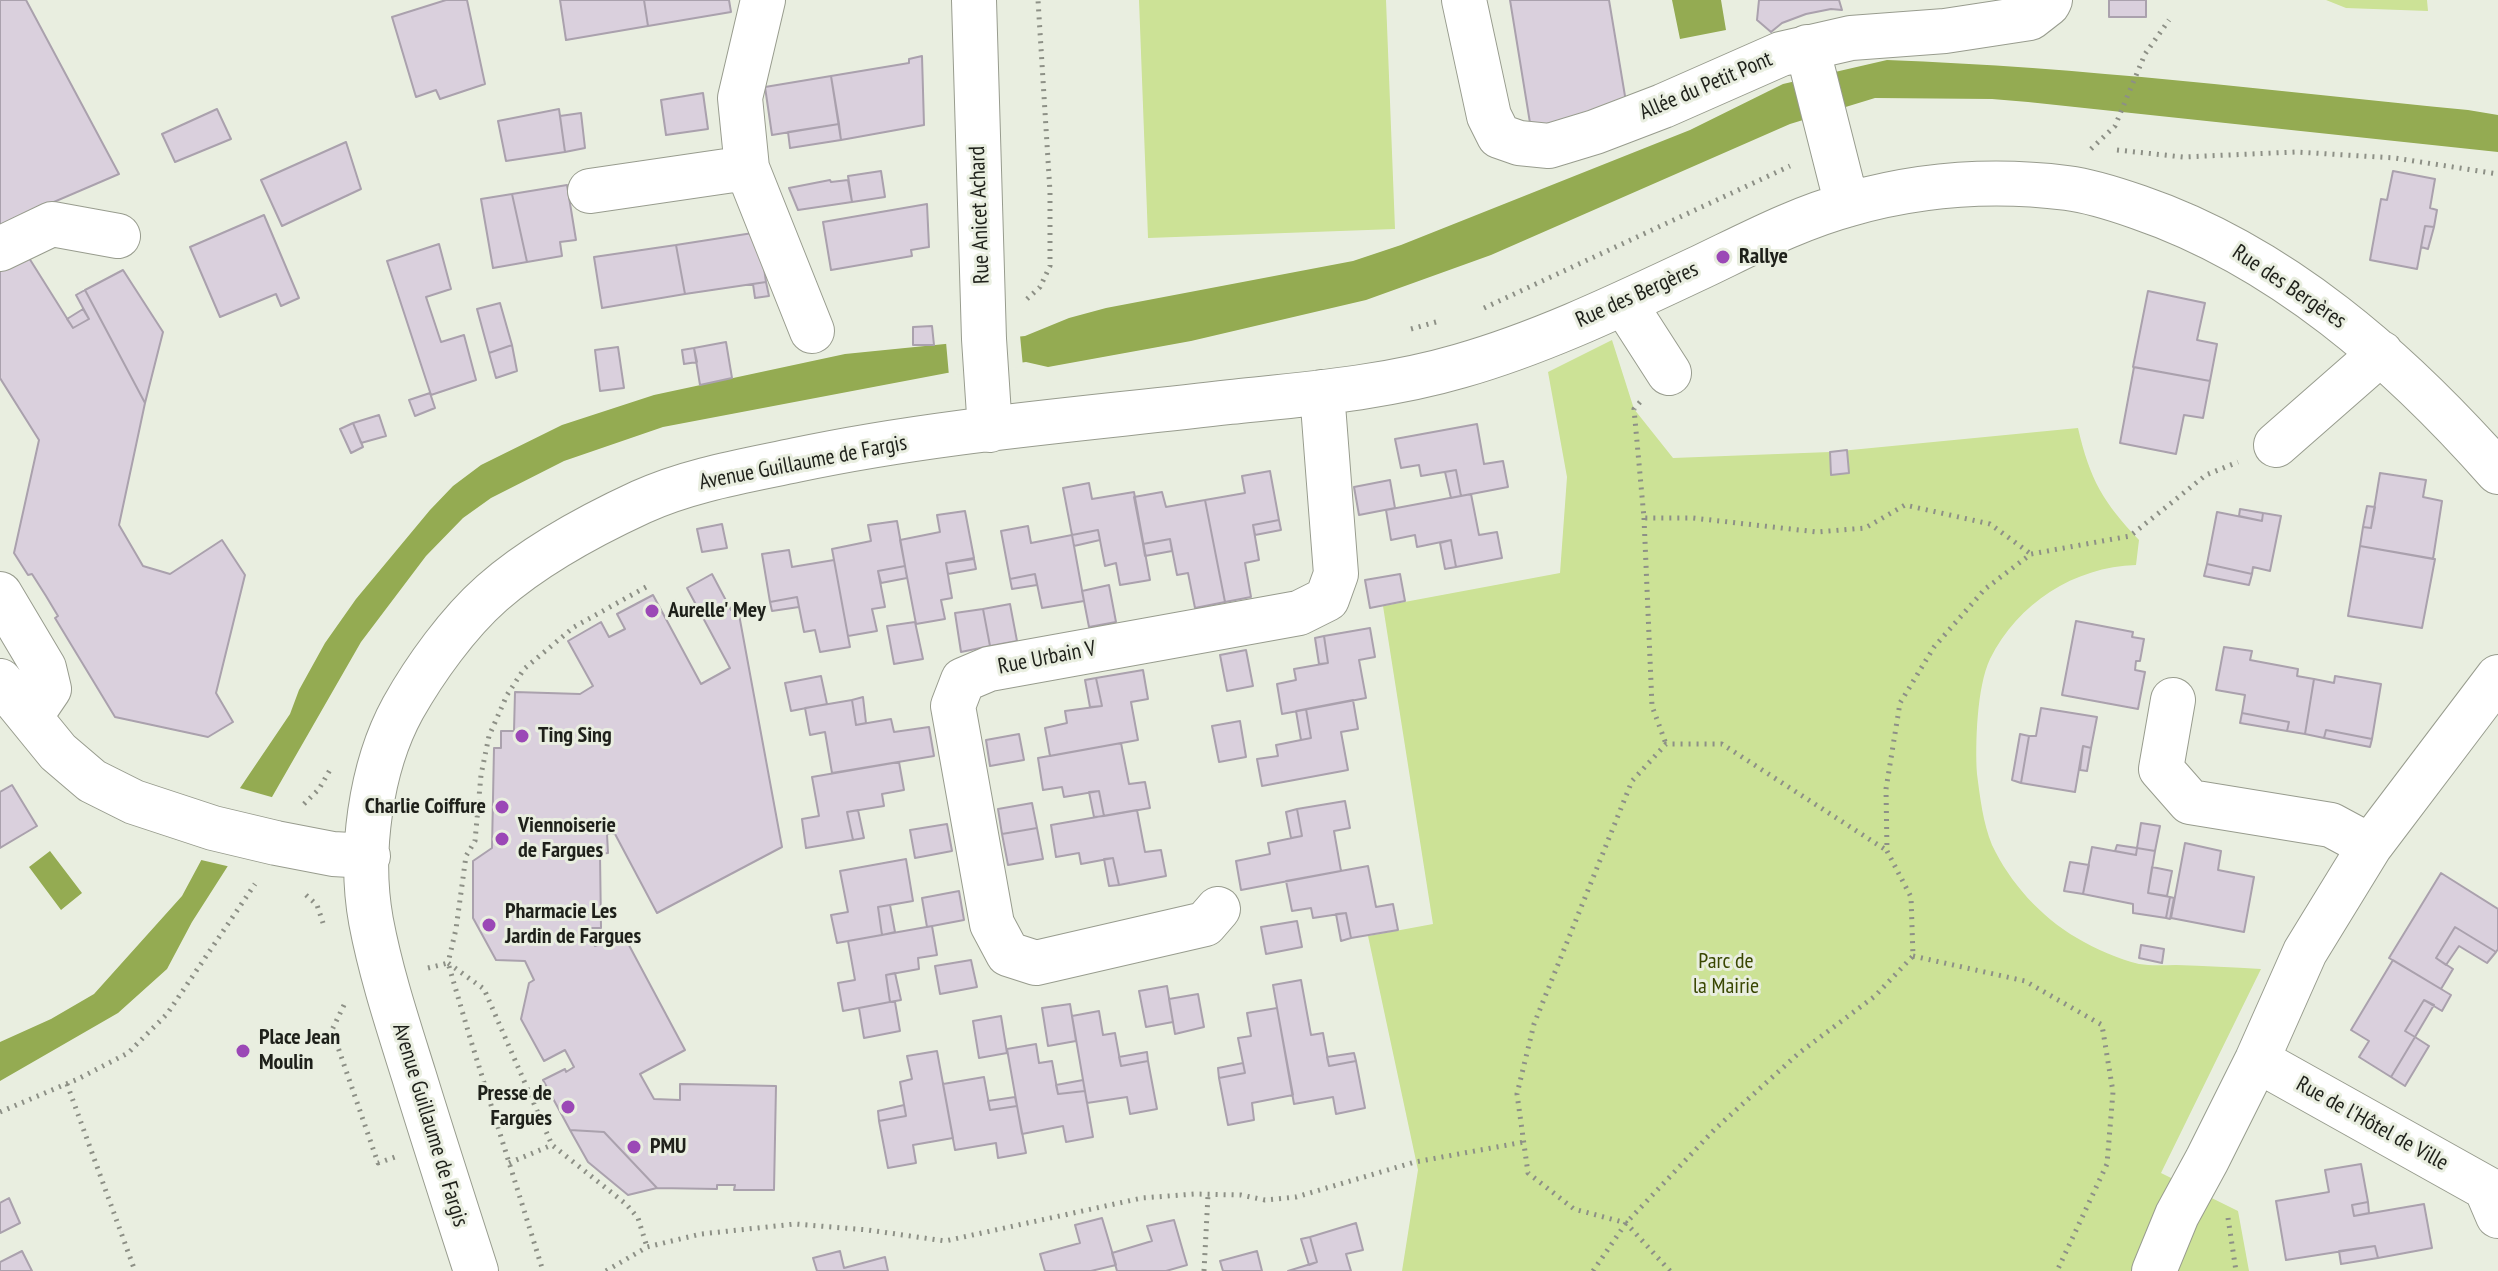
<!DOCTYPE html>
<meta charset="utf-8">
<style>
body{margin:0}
canvas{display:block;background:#e9eee0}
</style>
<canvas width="2498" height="1271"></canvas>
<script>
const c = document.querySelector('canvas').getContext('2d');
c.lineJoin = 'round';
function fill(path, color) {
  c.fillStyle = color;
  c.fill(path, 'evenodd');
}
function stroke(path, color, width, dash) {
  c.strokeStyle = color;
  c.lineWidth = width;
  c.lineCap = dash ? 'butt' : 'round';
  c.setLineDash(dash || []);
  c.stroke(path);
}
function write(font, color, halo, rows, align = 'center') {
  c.font = font + ' "PT Sans Narrow",sans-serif';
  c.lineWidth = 6;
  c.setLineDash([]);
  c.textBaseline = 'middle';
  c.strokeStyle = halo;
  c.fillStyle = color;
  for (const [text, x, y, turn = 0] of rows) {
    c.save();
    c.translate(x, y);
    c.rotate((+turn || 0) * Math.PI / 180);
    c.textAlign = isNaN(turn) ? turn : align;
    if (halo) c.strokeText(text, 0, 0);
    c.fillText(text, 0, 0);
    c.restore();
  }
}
const green = new Path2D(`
 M1139,0H1386L1395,229L1148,238Z
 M2326,0H2427L2428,11L2346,8Z
 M1612,340L1634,409L1673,458L1830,452L2078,428C2090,480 2103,502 2139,540L2136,565C2074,567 2018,603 1990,659C1977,686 1975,744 1977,774C1980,797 1983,823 1992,845C2010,883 2041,917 2077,938C2095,949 2119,959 2139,964C2151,966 2164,965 2176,965C2204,966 2233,967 2261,969L2161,1173L2238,1211L2249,1271H1402L1418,1170L1368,936L1433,924L1383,606L1560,573L1567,477L1548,372Z`);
const water = new Path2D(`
 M1672,0H1721L1726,30L1680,39Z
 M1887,60C2081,67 2275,91 2468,110L2498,115V152L2028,102L1992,99L1875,98L1790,124L1491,255L1366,300L1191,341L1048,367L1026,362L947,373L663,427L564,461L491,498L463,518L426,556L361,642L272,797L192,922L167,969L118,1013L0,1081V1042L51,1019L94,994L182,896L240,788L290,714L299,690L325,643L356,599L430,510L453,486L481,465L562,425L654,395L845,354L1025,336L1069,318L1106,308L1353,261L1401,245L1690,130L1783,84Z
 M50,851L82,893L61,910L29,867Z`);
const pier = new Path2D(`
 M1020,335L1023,367L949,376L946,342Z
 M236,787L275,798L231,867L197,859Z`);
const building = new Path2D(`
 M0,0H26L119,174L0,225Z
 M446,0H467L485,84L440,99L436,90L416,97L392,17Z
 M560,0H644L648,26L566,40Z
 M644,0H729L731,12L648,26Z
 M1510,0H1609L1628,114L1531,129Z
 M1759,0H1839L1842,10L1831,9L1806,14L1782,23L1771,32L1757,20Z
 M2109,0H2146V17H2109Z
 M922,56L924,125L841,140L831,76L909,63V59Z
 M831,76L839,124L772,135L765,87Z
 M703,93L708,129L666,135L661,100Z
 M217,109L231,139L175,162L162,134Z
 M559,109L565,152L506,161L498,121Z
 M581,113L585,148L565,152L560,116Z
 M839,124L841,140L790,148L788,132Z
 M346,142L361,189L282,226L261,180Z
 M881,171L885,197L852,202L848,176Z
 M2393,171L2435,179L2430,208L2437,210L2434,227L2425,226L2417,269L2370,260L2381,199L2387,200Z
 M830,180L831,182L848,180L852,202L798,210L789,188Z
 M567,185L576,240L560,242L562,256L527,262L512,194Z
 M512,194L527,262L493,268L481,199Z
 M927,204L929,247L911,250L912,256L831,270L823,222Z
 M264,215L299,298L281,306L276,294L220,317L190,247Z
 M2425,226L2434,227L2428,249L2421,247Z
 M759,232L766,282L685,294L676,245Z
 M439,244L451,289L426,297L441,342L464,335L476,380L431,395L387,261Z
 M676,245L685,294L602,308L594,257Z
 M24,250L73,328L89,319L76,295L85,290L145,403L119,525L143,566L170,574L222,540L245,575L216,693L233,722L208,737L115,717L55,618L58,616L46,596L32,574L28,575L14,553L39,440L0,378V265Z
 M123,270L163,332L145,403L85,290Z
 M766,282L769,296L755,298L753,284Z
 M2148,291L2205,303L2197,340L2217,344L2210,381L2133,367Z
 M500,303L512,345L489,353L477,309Z
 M83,309L89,319L73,328L67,319Z
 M932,326L934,345H913V327Z
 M726,342L732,378L700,385L694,348Z
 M512,345L517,371L496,378L489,353Z
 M618,347L624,388L600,391L595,350Z
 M694,348L697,362L684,364L682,350Z
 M2134,367L2210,381L2203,418L2184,415L2176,454L2120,443Z
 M430,393L435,408L415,416L409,400Z
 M379,415L386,436L361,443L353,423Z
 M353,423L363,447L351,453L340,429Z
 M1477,424L1484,464L1503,461L1508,487L1461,496L1456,470L1421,476L1419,465L1401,468L1395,439Z
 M1847,450L1849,473L1831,475L1830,452Z
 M1456,470L1461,496L1451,498L1445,472Z
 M1270,471L1279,520L1253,525L1259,560L1245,563L1251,597L1225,602L1205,500L1245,493L1242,476Z
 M2380,473L2426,480L2423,497L2442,501L2433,559L2360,546L2363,527L2371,528Z
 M1390,480L1395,508L1359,515L1354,487Z
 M1089,483L1092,499L1134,492L1150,580L1120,585L1116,563L1105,566L1098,530L1072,535L1063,488Z
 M1162,492L1166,507L1205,500L1225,602L1195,608L1188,573L1177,575L1170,539L1143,544L1134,497Z
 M1471,494L1479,535L1497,532L1502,558L1456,567L1451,540L1417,547L1415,535L1391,540L1386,510Z
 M2367,506L2375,507L2371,528L2363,527Z
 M2240,509L2263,513L2262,521L2239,516Z
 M965,511L974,558L946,563L952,598L941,600L945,619L916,624L900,540L940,532L937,515Z
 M2217,512L2262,521L2263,513L2281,516L2270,571L2253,567L2252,574L2207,564Z
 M1279,520L1281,530L1255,535L1253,525Z
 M897,521L905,566L878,571L885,607L872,609L877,631L848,636L832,549L871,541L868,525Z
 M722,524L727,548L702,552L697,529Z
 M1028,526L1031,543L1072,535L1084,601L1042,608L1035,574L1010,579L1001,531Z
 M1098,530L1100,540L1074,546L1072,535Z
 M1170,539L1172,551L1145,556L1143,544Z
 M1451,540L1456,567L1445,569L1440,543Z
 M2360,546L2435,559L2422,628L2348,616Z
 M789,550L792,567L834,560L850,647L820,652L815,630L804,632L797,597L770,602L762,554Z
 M974,559L976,569L948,574L946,563Z
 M2207,564L2252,574L2249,585L2204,576Z
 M905,566L907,578L881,583L878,571Z
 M712,574L731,610L738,609L782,847L657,913L615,834H607L608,853L600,854L601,928H590L591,937L595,946L623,934L685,1050L640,1074L654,1099L680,1100V1084L776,1086L774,1190H734L735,1185H717V1189L657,1188L604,1132L570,1130L543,1080L565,1069L566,1072L574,1067L565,1050L544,1061L521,1019L529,983L534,980L525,961L496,960L473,918V861L492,848L494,748H501V731H514L515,692L580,694L593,686L568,641L601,622L609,637L625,629L617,614L653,595L701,684L730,668L687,588Z
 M1035,574L1037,585L1012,589L1010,579Z
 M1400,574L1405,601L1370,608L1365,580Z
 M1109,585L1116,622L1089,627L1082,591Z
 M797,597L799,607L772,611L770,602Z
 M1010,604L1017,641L990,646L983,609Z
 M983,609L990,646L961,652L955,613Z
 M2076,621L2133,632L2132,637L2144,639L2140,661H2136L2135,670L2145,672L2138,709L2062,695Z
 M915,622L923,659L894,664L887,626Z
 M1370,628L1375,657L1359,660L1366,698L1282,714L1277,684L1296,680L1294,669L1328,663L1324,636Z
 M1324,636L1328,663L1319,664L1315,638Z
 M2224,647L2252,651L2250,660L2298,669L2297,676L2314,679L2305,734L2287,731L2289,722L2242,713L2245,695L2216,690Z
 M1246,650L1253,686L1227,691L1220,655Z
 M1143,670L1148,699L1131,702L1138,740L1050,756L1045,728L1067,723L1065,711L1102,706L1096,678Z
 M821,676L827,704L791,711L785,683Z
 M2335,676L2381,684L2372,739L2326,730L2324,738L2305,734L2314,679L2334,683Z
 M1096,678L1102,706L1090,707L1085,680Z
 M863,697L866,723L856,725L852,700Z
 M852,700L856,725L891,719L894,732L929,727L934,756L832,773L825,732L810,735L805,708Z
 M1353,700L1358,729L1341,732L1348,770L1262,786L1257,759L1278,756L1276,745L1311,738L1306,709Z
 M2041,708L2097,717L2091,748L2083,746L2075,792L2021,783L2029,736H2036Z
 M1306,709L1311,738L1301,740L1296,711Z
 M2242,713L2289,722L2287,731L2240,723Z
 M1240,721L1246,757L1219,762L1212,726Z
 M2326,730L2372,739L2370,747L2324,738Z
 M1019,734L1024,760L990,766L986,740Z
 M2020,734L2029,736L2021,783L2012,780Z
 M1121,743L1129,784L1145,782L1150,808L1104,816L1099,791L1064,797L1062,787L1043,790L1038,758Z
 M2083,746L2091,748L2087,771L2080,770Z
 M899,762L904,790L882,794L884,806L847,812L853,840L806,848L802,819L819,816L812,777Z
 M12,785L37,826L0,848V792Z
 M1099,791L1104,816L1094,817L1089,792Z
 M1345,801L1350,828L1334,831L1341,871L1241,890L1236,861L1270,854L1268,843L1302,836L1297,809Z
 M1032,803L1037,828L1002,834L998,809Z
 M1297,809L1302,836L1291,838L1286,812Z
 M858,810L864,838L853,840L847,812Z
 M1137,810L1145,852L1161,850L1166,876L1119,885L1113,858L1081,864L1079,853L1056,857L1051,825Z
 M2141,823L2160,826L2155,851L2137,848Z
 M947,824L952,851L915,858L910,830Z
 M1037,828L1043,859L1008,865L1002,834Z
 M2185,843L2221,851L2218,870L2254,877L2244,932L2171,918Z
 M2117,845L2137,848L2136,855L2115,851Z
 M2092,847L2136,855L2137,848L2155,851L2148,893L2170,897L2166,918L2133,913V904L2083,894Z
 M1113,858L1119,885L1109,886L1104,859Z
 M906,859L913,901L878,907L882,935L837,943L831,915L848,912L840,871Z
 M2070,862L2089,865L2083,894L2064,891Z
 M1368,866L1376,907L1393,904L1398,930L1351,938L1346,913L1313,918L1311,908L1292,911L1286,881Z
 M2152,867L2172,871L2167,896L2148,893Z
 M2441,873L2498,909V949L2496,952L2455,927L2436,958L2453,969L2441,989L2389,958Z
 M959,891L964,920L927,927L922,898Z
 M2170,897L2174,898L2170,919L2166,918Z
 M890,905L895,932L882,935L878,907Z
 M1346,913L1351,938L1341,941L1336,914Z
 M1297,921L1302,947L1266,954L1261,927Z
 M932,926L937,955L918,958L919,969L886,975L890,1002L843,1011L838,983L855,980L848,941Z
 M2455,927L2496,952L2487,963L2459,946L2446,965L2436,958Z
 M2141,945L2164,949L2162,963L2139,958Z
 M971,960L977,987L940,994L935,966Z
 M2393,960L2451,995L2442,1011L2424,1000L2405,1031L2415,1037L2391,1077L2359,1057L2369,1041L2351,1030Z
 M895,973L901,1000L890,1002L886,975Z
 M1301,980L1311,1035L1323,1033L1329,1066L1356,1061L1365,1108L1336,1114L1333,1097L1294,1104L1273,985Z
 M1167,986L1173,1022L1146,1027L1139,991Z
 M1198,994L1204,1027L1175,1034L1169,999Z
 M2424,1000L2434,1005L2415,1037L2405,1031Z
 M890,1002H895L900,1031L864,1038L859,1008Z
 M1070,1004L1076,1041L1048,1046L1042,1008Z
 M1277,1008L1293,1095L1252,1103L1254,1120L1228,1125L1219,1078L1245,1073L1238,1038L1251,1036L1247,1013Z
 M1099,1011L1103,1035L1115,1033L1121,1066L1148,1061L1157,1109L1130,1114L1127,1097L1087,1103L1072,1016Z
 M1001,1016L1007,1053L979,1058L973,1021Z
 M2415,1037L2429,1046L2405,1086L2391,1077Z
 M1036,1044L1039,1063L1052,1061L1058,1094L1085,1091L1093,1137L1066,1142L1063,1126L1022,1134L1007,1049Z
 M937,1051L953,1138L913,1145L916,1163L888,1168L879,1121L906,1116L900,1082L912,1079L907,1056Z
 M1147,1052L1148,1061L1121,1066L1119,1057Z
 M1354,1053L1356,1061L1329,1066L1327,1057Z
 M1243,1063L1245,1073L1219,1078L1218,1068Z
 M984,1077L990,1110L1017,1106L1026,1153L998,1158L996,1143L955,1150L943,1084Z
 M1083,1080L1085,1091L1058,1094L1056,1085Z
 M1015,1097L1017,1106L990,1110L988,1101Z
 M904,1105L906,1116L879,1121L878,1111Z
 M570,1130L604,1132L657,1188L628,1195L588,1162Z
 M2361,1164L2368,1202L2352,1205L2354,1216L2424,1204L2432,1248L2378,1258L2375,1246L2286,1260L2276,1201L2329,1192L2325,1170Z
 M9,1198L20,1223L0,1233V1203Z
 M2368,1202L2369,1213L2354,1216L2352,1205Z
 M1102,1218L1116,1265L1091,1271H1045L1040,1254L1080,1243L1075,1225Z
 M1174,1220L1187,1265L1166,1271H1117L1112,1253L1152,1241L1147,1226Z
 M1356,1223L1363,1250L1346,1254L1351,1271H1288L1317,1262L1310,1237Z
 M1310,1237L1317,1262L1309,1265L1301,1239Z
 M2375,1246L2378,1258L2341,1264L2339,1251Z
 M22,1251L32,1271H0V1262Z
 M840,1251L844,1268L885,1257L888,1271H817L813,1258Z
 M1257,1251L1262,1271H1223L1220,1261Z`);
const path = new Path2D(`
 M2091,149L2115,126L2145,54L2169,20
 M2117,150L2183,157L2296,152L2395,158L2498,174
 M1027,299L1040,287L1050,266V192L1038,0
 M1484,308L1790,166
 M1411,329L1436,322
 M1640,402L1634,409L1644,518H1693L1817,532L1865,528L1905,505L1990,524L2031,554
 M1644,518L1652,706L1666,744
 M646,587L574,627L524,669L507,695L489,736L481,775L475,841L466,856L456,929L448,963L484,989L552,1145L626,1204L638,1218L647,1247
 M304,804L319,789L331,768
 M306,895L317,905L323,923
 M1913,956L2025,981L2102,1025L2113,1092L2107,1164L2057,1271
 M428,968L448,963L471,1041L543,1271
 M344,1005L332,1030L378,1163L395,1157
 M67,1084L135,1271
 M0,1112L78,1079L128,1053L167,1014L255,884
 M509,1163L552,1145
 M2228,1218L2236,1271
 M606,1271L647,1247L701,1234L795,1224L868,1230L945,1241L1142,1198L1194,1194L1241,1195L1265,1200L1296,1197L1415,1162L1524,1142
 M1204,1271L1208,1195
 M1593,1271L1626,1223L1715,1129L1799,1053L1875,996L1913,956L1911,897L1887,851L1886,789L1900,703L1934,647L1985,589L2031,554L2130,536L2206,475L2238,462
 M1670,1271L1626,1223L1574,1209L1528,1173L1517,1094L1534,1024L1632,781L1666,744H1722L1886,850`);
const minor = new Path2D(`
 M763,0L740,98L747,168L812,331
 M974,0L984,339L990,430
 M1464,0L1489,116L1499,136L1519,143L1549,146L1595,132L1663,106L1781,54L1851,38L1945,31L2030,18L2048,4L2050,0
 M1807,47L1847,205
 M590,191L747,168
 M0,249L52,224L118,236
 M1624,303L1669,373
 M2276,445L2381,353
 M0,594L44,668L49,689L30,717
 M0,681L58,752L92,781L134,802L213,828L276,843L333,854L368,856
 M2173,700L2161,769L2190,802L2331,825L2370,846
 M1218,909L1205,924L1036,963L1008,954L992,924L953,706L963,680L989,669L1299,613L1327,599L1336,574L1322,392
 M2257,1060L2486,1188L2498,1216
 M476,1271C455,1206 434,1141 414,1076C398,1025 381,974 371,921C359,855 370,768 403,708C425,669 458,623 492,593C535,555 589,526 641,502C689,480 744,471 796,460C938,430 1085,419 1230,402C1307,394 1385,388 1460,366C1544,342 1624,303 1703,266C1751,243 1798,218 1850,204C1920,184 1995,179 2067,188C2091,191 2115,199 2138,207C2281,256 2399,360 2498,472
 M2154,1271L2177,1215L2207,1160L2257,1060L2305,952L2370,846L2498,677`);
const markers = [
 [1723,257,8,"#9b48b6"],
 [652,611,8,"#9b48b6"],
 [522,736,8,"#9b48b6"],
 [502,807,8,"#9b48b6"],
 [502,839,8,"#9b48b6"],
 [489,925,8,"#9b48b6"],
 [243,1051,8,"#9b48b6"],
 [568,1107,8,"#9b48b6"],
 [634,1147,8,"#9b48b6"]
];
const streetNames = [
 ["Allée du Petit Pont",1706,86,-23],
 ["Rue Anicet Achard",980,215,-92],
 ["Rue des Bergères",2289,287,34],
 ["Rue des Bergères",1637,295,-24],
 ["Avenue Guillaume de Fargis",803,463,-11],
 ["Rue Urbain V",1047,658,-11],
 ["Rue de l'Hôtel de Ville",2372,1124,29],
 ["Avenue Guillaume de Fargis",430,1125,73]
];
const poiNames = [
 ["Rallye",1739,257],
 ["Aurelle' Mey",668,611],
 ["Ting Sing",538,736],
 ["Charlie Coiffure",486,807,"right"],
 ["Viennoiserie",518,826],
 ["de Fargues",518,851],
 ["Pharmacie Les",505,912],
 ["Jardin de Fargues",505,937],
 ["Place Jean",259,1038],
 ["Moulin",259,1063],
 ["Presse de",552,1094,"right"],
 ["Fargues",552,1119,"right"],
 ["PMU",650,1147]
];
const parkNames = [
 ["Parc de",1726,962],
 ["la Mairie",1726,987]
];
fill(green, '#cce296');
fill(water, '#94ab52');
fill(pier, '#e9eee0');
fill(building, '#dad0dd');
stroke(building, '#aaa1ad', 2);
stroke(minor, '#989c8e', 46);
stroke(path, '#8d9086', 5, [2, 6]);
stroke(minor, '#fff', 44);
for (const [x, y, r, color] of markers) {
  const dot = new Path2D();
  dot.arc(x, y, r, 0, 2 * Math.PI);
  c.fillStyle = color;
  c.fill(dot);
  stroke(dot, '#e9eee0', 3);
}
write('22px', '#1e201a', '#e9eee0', streetNames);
write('bold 22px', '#1e201a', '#e9eee0', poiNames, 'left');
write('22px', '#394702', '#e9eee0', parkNames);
</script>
